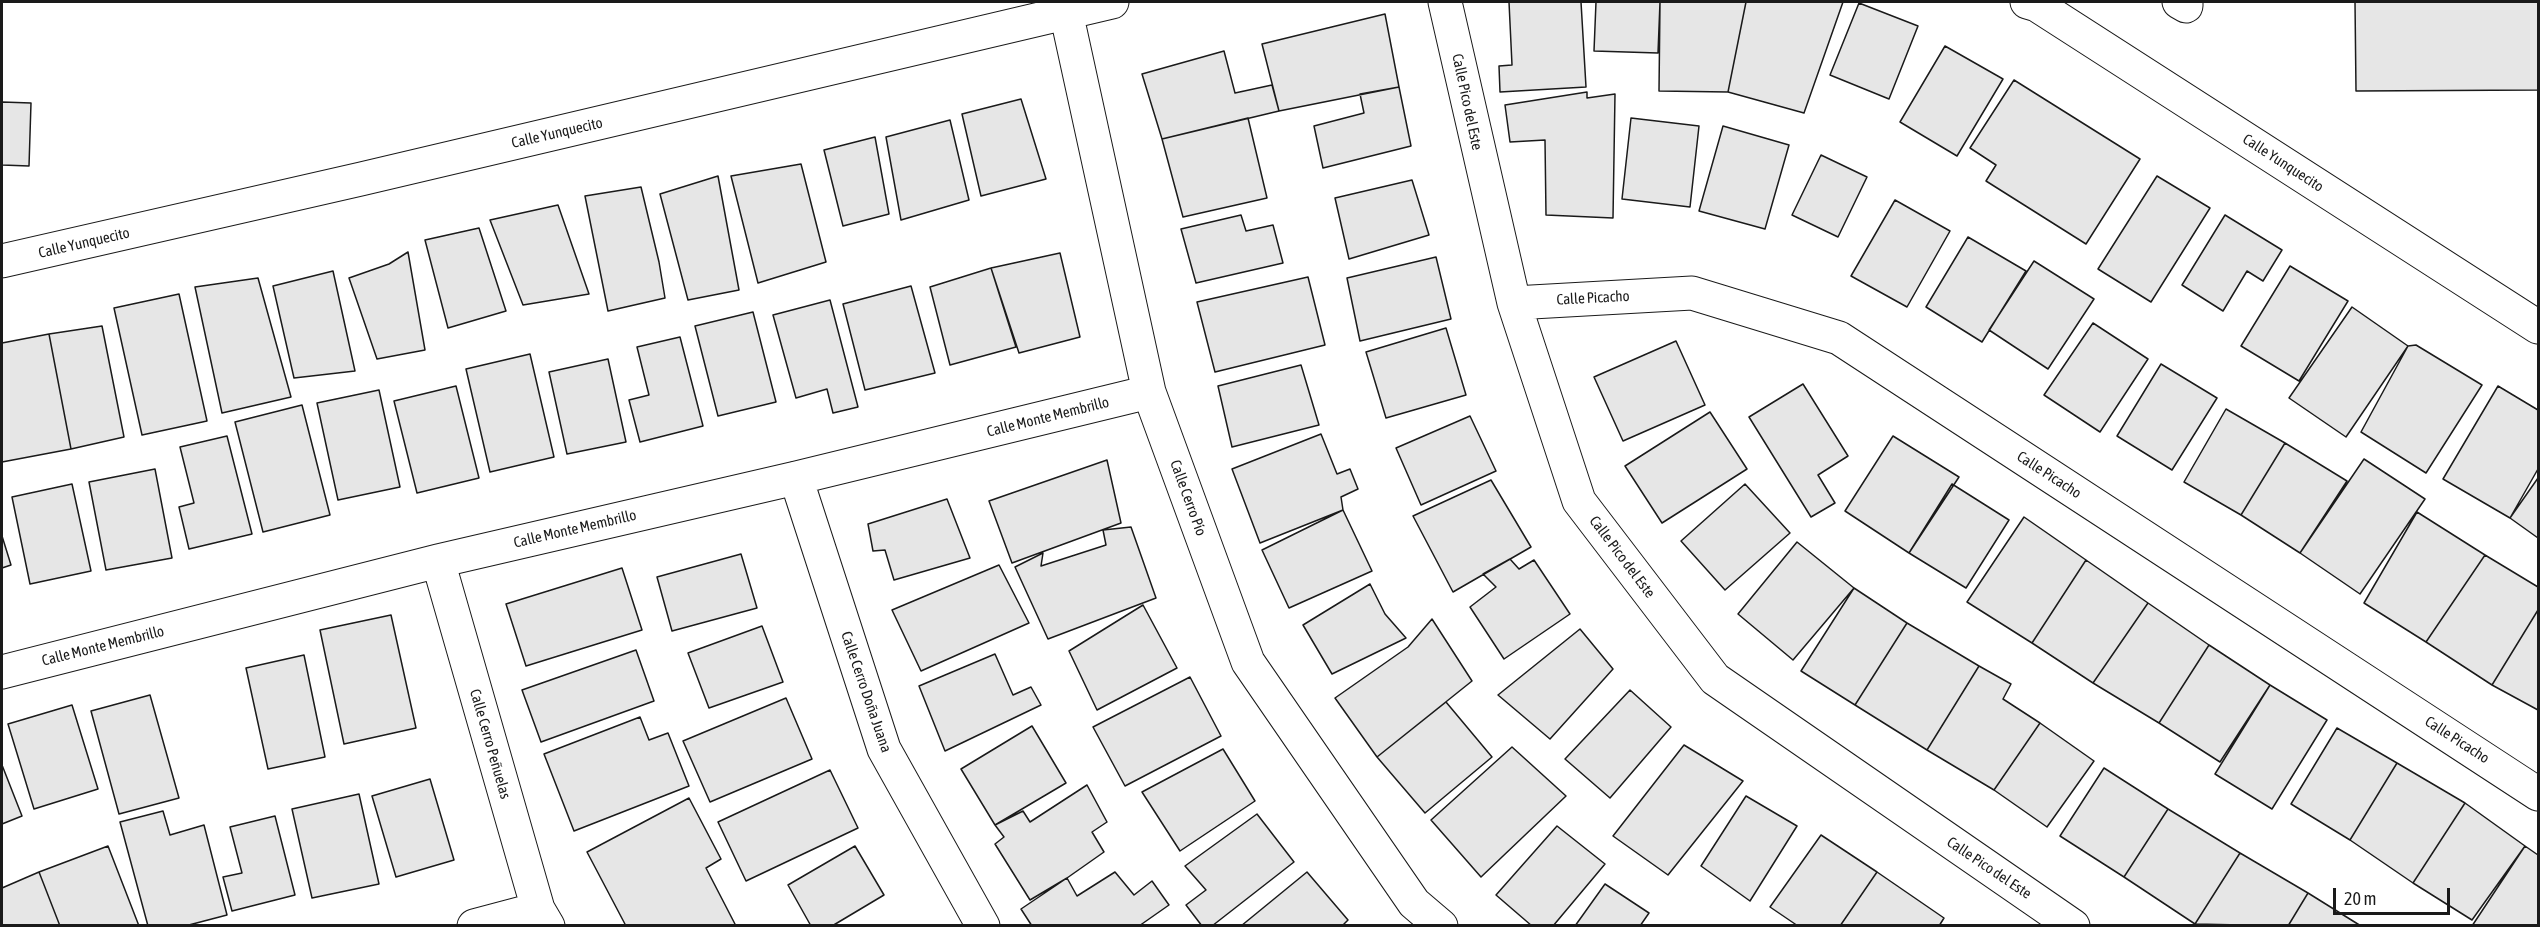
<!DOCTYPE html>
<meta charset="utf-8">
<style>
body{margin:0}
#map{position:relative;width:2540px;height:927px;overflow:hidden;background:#fff;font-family:"Asap Condensed",sans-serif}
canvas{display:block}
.frame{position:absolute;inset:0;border:3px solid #1a1a1a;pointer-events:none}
.scale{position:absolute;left:2333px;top:888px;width:117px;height:27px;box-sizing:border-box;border:3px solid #1a1a1a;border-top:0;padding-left:8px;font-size:18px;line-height:21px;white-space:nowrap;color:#1a1a1a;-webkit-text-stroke:4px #fff;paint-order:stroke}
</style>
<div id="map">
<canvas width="2540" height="927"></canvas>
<div class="frame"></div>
<div class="scale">20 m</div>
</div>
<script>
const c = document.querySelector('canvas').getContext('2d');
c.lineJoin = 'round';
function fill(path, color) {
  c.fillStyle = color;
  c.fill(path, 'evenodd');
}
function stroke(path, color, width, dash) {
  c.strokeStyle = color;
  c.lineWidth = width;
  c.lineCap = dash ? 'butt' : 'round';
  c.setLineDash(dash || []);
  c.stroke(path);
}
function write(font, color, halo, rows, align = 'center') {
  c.font = font + ' "Asap Condensed",sans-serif';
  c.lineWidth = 4.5;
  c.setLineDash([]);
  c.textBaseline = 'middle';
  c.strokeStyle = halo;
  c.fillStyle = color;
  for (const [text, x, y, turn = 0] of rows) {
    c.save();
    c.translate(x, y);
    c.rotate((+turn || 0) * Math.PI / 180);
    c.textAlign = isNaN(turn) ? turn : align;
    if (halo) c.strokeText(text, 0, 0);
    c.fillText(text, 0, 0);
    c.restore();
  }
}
const building = new Path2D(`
 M1509,2H1581L1586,87L1500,92L1499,66L1512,65Z
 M1596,2H1660L1658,53L1594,51Z
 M1660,2H1746L1728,92L1659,91Z
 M1746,2H1843L1804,113L1728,92Z
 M2355,2H2538V90L2356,91Z
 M1859,3L1918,26L1889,99L1830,75Z
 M1385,14L1399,87L1279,111L1262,44Z
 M1945,46L2003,79L1957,156L1900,122Z
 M1224,51L1235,93L1272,85L1279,111L1162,139L1142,74Z
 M2014,80L2140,159L2086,244L1986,181L1996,165L1970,148Z
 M1399,87L1411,146L1323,168L1314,126L1364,113L1360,94Z
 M1587,92V98L1615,94L1613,218L1546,215L1545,140L1510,142L1505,105Z
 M1021,99L1046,179L981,196L962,114Z
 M2,102L31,103L29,166L2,165Z
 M1248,118L1267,198L1183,217L1162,139Z
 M1631,118L1699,126L1690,207L1622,199Z
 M950,120L969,200L901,220L886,137Z
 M1723,126L1789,145L1765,229L1699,211Z
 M875,137L889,214L843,226L824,150Z
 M1821,155L1867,177L1838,237L1792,215Z
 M801,164L826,262L758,283L731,176Z
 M718,176L739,290L688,300L660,194Z
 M2157,176L2210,208L2151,302L2098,269Z
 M1412,180L1429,235L1349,259L1335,198Z
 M641,187L659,262L665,298L608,311L585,196Z
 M1895,200L1950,231L1907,307L1851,276Z
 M558,205L589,294L523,305L490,220Z
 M1241,215L1246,231L1273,225L1283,263L1196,283L1181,229Z
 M2225,215L2282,250L2263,281L2247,271L2223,311L2182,285Z
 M479,228L506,311L448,328L425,240Z
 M1968,237L2026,271L1982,342L1926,307Z
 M408,252L425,350L377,359L349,278L389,264Z
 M1060,253L1080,337L1019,353L991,268Z
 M1436,257L1451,319L1360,341L1347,278Z
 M2034,261L2094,299L2048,369L1989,330Z
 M2290,266L2348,301L2299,381L2241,346Z
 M991,268L1016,347L950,365L930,287Z
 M333,271L355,371L294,378L273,286Z
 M1308,277L1325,345L1215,372L1197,302Z
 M258,278L291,397L222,413L195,287Z
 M911,286L935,373L865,390L843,304Z
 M179,294L207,421L142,435L114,308Z
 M830,300L858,407L833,413L827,389L796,398L773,315Z
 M2352,307L2408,346L2346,437L2289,398Z
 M753,312L776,402L718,416L695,326Z
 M2093,323L2148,359L2100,432L2044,395Z
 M102,326L124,437L71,449L49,334Z
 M1446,328L1466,395L1386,418L1366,352Z
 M49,334L71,449L2,462V343Z
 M680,337L703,426L640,442L629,400L649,395L637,347Z
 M1676,341L1705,405L1623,441L1594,377Z
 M2416,345L2482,385L2426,473L2361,432L2408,346Z
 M530,354L554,457L490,472L466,369Z
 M608,359L626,442L567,454L549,372Z
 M2161,364L2217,398L2172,470L2117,436Z
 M1301,365L1319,425L1232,447L1218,386Z
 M1803,384L1848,456L1818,475L1835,503L1811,517L1749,417Z
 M456,386L479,478L417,493L394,401Z
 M2498,386L2538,410V469L2510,518L2443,479Z
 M379,390L400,487L338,500L317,403Z
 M302,405L330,515L263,532L235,422Z
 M2226,409L2285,443L2241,515L2184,482Z
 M1710,412L1747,469L1662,523L1625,466Z
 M1470,416L1496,471L1421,505L1396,448Z
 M1321,434L1337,474L1350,469L1358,489L1341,497L1343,510L1260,543L1232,469Z
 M227,436L252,534L189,549L179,507L194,503L180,447Z
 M1893,436L1959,477L1909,553L1845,511Z
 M2285,443L2347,481L2300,553L2241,515Z
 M2364,459L2425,499L2360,594L2300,553Z
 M1107,460L1121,523L1012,563L989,501Z
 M155,469L172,558L106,570L89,482Z
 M2538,478V538L2510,518Z
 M1491,480L1531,547L1453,592L1413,516Z
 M72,484L91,571L30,584L12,497Z
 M1745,484L1790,533L1725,590L1681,541Z
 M1952,484L2009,520L1966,588L1909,553Z
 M947,499L970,558L894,580L885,550L873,551L868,524Z
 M1343,510L1372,571L1289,608L1262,550Z
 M2417,512L2485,555L2426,642L2364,603Z
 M2024,517L2086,560L2032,643L1967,602Z
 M1131,527L1156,598L1048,639L1015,567L1043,553L1041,566L1106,545L1103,530Z
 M2,536L11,565L2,568Z
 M1797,542L1854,588L1793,660L1738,614Z
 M741,554L757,608L672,631L657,577Z
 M2485,555L2538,587V610L2492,685L2426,642Z
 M1510,559L1519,569L1534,560L1570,614L1504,659L1470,607L1496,587L1483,574Z
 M2086,560L2148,603L2093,683L2032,643Z
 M999,565L1029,623L921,671L892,610Z
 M622,568L642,630L526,666L506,604Z
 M1370,584L1385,614L1406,638L1332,674L1303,625Z
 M1854,588L1907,623L1855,705L1801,671Z
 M2148,603L2209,645L2159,723L2093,683Z
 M1143,605L1177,668L1097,710L1069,651Z
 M2538,610V710L2492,685Z
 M391,615L416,728L344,744L320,630Z
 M1432,619L1472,681L1377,757L1335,698L1408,647Z
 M1907,623L1979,666L1927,750L1855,705Z
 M762,626L783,682L709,708L688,653Z
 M1580,629L1613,669L1550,739L1498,695Z
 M2209,645L2270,685L2220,762L2159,723Z
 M636,650L654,701L541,742L522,690Z
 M995,654L1013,695L1031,687L1041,705L945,751L919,686Z
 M304,655L325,757L268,769L246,668Z
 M1979,666L2011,684L2003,699L2040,723L1994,790L1927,750Z
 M1190,677L1221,736L1125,786L1093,727Z
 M2270,685L2327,720L2272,809L2215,774Z
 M1630,690L1671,727L1610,798L1565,759Z
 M150,695L179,798L119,814L91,711Z
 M786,698L812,759L710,802L683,741Z
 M1446,702L1492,757L1425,813L1377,757Z
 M72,705L98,789L34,809L8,724Z
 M640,717L649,740L668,733L689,786L574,831L544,754Z
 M2040,723L2094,761L2047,827L1994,790Z
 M1032,726L1066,783L995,825L961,769Z
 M2337,728L2397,763L2350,840L2291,804Z
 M1684,745L1743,781L1668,875L1613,836Z
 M1512,747L1566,796L1481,877L1431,820Z
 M1223,749L1255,801L1180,851L1142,792Z
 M2397,763L2465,803L2413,883L2350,840Z
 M2,765L22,816L2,824Z
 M2104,768L2168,809L2124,877L2060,836Z
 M830,770L858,828L746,881L718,822Z
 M430,779L454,860L396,877L372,796Z
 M1087,785L1107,822L1092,832L1104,852L1067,878L1030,900L995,844L1004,837L995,825L1023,811L1030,822Z
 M359,794L379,884L312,898L292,809Z
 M1746,796L1797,826L1750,901L1701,866Z
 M689,798L721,859L706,868L736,926H626L587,852Z
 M2465,803L2525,846L2472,920L2413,883Z
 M2168,809L2240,853L2195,924L2124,877Z
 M163,811L170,835L204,825L227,915L185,926H148L120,822Z
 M1257,814L1294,862L1212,926H1202L1186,905L1206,890L1185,866Z
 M275,816L295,895L232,911L223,877L242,873L230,827Z
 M1557,826L1605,864L1553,926H1532L1496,895Z
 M1821,835L1877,872L1840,926H1798L1770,907Z
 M108,846L139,926H60L39,872Z
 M855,846L884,895L832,926H811L788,885Z
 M2525,846L2538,855V926H2472Z
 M2240,853L2308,893L2288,926L2195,924Z
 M39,872L60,926H2V888Z
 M1115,872L1134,895L1152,881L1169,905L1139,926H1032L1021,909L1067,878L1077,896Z
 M1307,872L1348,920L1342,926H1241Z
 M1877,872L1944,918L1939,926H1840Z
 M1605,884L1649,913L1640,926H1575Z
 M2308,893L2361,926H2288Z`);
const minor = new Path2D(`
 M1445,2L1514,303L1579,501L1715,679L2073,926
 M2027,2L2037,5L2538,327
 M2179,2L2186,6V2
 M1066,12L1149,392L1248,662L1414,903L1441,926
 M2,261L361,179L1112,2
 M1514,303L1692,293L1839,338L2538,794
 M796,478L884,749L983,926
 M438,561L538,909L548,926
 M2,672L438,561L796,478L1149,392
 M474,926L538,909`);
const streetNames = [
 ["Calle Pico del Este",1467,102,78],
 ["Calle Yunquecito",557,133,-13],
 ["Calle Yunquecito",2283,163,33],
 ["Calle Yunquecito",84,243,-13],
 ["Calle Picacho",1593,298,-3],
 ["Calle Monte Membrillo",1048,417,-14],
 ["Calle Picacho",2049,475,33],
 ["Calle Cerro Pío",1188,498,70],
 ["Calle Monte Membrillo",575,529,-13],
 ["Calle Pico del Este",1622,557,53],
 ["Calle Monte Membrillo",103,646,-14],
 ["Calle Cerro Doña Juana",866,692,71],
 ["Calle Picacho",2457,740,33],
 ["Calle Cerro Peñuelas",490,744,74],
 ["Calle Pico del Este",1989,868,34]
];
fill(building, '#e6e6e6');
stroke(building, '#1a1a1a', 1.5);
stroke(minor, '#1a1a1a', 35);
stroke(minor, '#fff', 33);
write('15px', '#1a1a1a', '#fff', streetNames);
</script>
